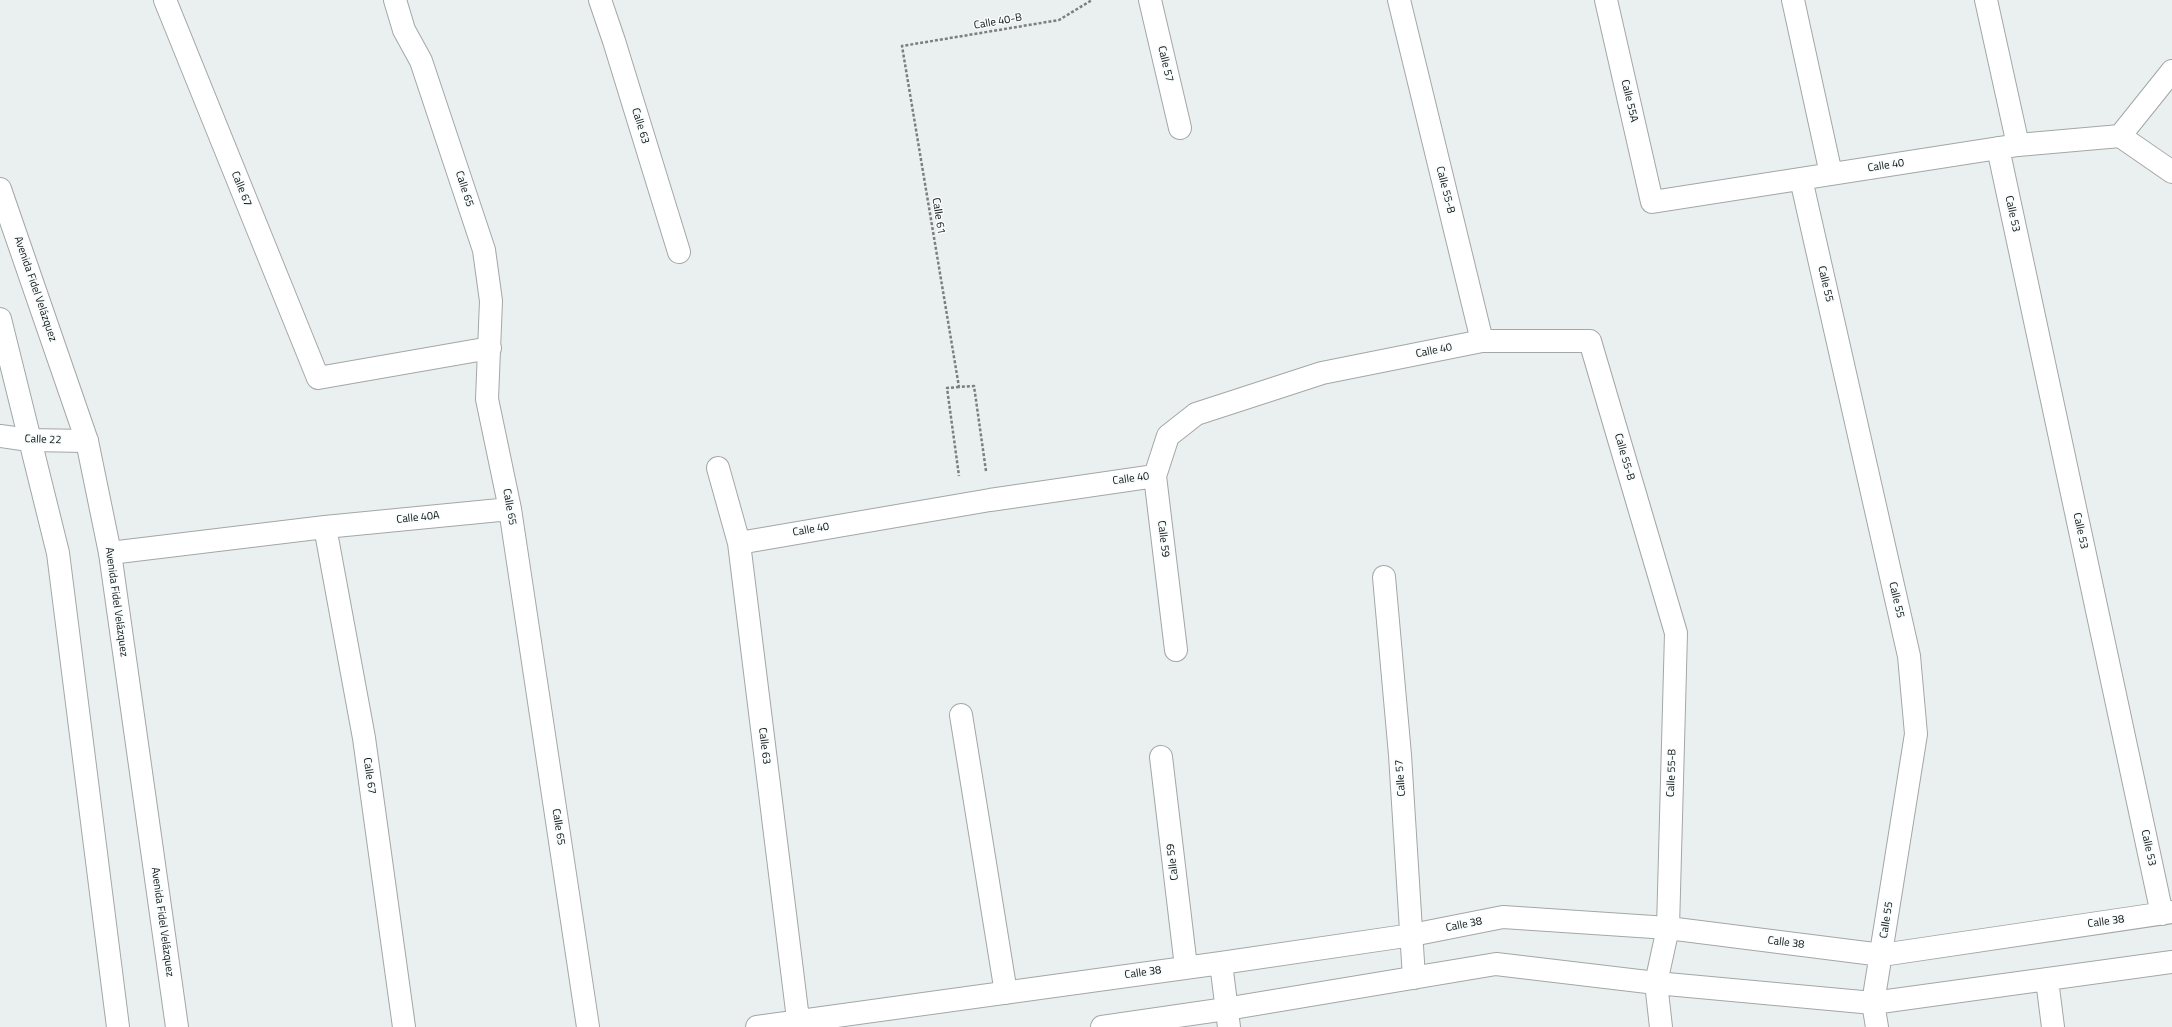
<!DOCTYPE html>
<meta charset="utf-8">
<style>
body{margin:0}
canvas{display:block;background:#eaefef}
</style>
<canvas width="2172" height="1027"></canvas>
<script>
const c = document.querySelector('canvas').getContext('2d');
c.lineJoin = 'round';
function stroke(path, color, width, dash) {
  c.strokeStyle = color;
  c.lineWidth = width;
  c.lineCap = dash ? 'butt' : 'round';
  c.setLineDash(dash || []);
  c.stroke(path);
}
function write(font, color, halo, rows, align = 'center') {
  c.font = font + ' "Titillium Web",sans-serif';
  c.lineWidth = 3;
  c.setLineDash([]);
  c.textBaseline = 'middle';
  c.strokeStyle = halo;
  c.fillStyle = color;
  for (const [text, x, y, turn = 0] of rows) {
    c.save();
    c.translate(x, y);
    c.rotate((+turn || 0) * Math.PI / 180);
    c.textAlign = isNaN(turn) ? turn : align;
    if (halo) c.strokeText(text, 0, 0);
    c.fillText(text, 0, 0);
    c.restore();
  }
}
const path = new Path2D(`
 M959,387L947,388L959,476
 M986,471L974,386L959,387L902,46L1059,20L1092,0`);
const minor = new Path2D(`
 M165,0L318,378L490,348
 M395,0L404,30L421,61L484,250L491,301L487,399L510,509L588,1027
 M600,0L614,41L679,252
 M1150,0L1180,128
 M1399,0L1482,341
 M1606,0L1652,202L2018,145L2120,136L2172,172
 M1793,0L1831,174
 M1986,0L2018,145
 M2120,136L2172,71
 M1998,148L2162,914
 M1801,179L1909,656L1916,734L1873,1003L1877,1027
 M0,436L29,440L87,441
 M718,468L739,543L799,1027
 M1155,476L1176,650
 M325,527L364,738L404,1027
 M739,543L990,500L1155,476L1168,436L1196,414L1322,373L1482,341H1590L1676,633L1668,928L1656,983L1661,1027
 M110,553L325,527L510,509
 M1384,577L1400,755L1414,978
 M961,715L1006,993
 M1161,757L1186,967
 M1221,963L1229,1027
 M2047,980L2053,1027
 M757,1027L1221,963L1412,935L1503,917L1668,928L1882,955L2172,912
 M1102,1027L1226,1009L1496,964L1656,983L1873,1003L2172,962`);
const major = new Path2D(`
 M0,189L87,441L110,553L177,1027
 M0,319L58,553L118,1027`);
const streetNames = [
 ["Calle 40-B",998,22,-10],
 ["Calle 57",1165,64,77],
 ["Calle 55A",1629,101,77],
 ["Calle 63",640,126,73],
 ["Calle 40",1886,166,-9],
 ["Calle 67",241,189,68],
 ["Calle 65",464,189,72],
 ["Calle 55-B",1445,190,76],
 ["Calle 53",2012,214,78],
 ["Calle 61",938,216,81],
 ["Calle 55",1825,284,77],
 ["Avenida Fidel Velázquez",35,289,71],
 ["Calle 40",1434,351,-11],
 ["Calle 22",43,440,2],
 ["Calle 55-B",1624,457,74],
 ["Calle 40",1131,479,-8],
 ["Calle 65",509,507,80],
 ["Calle 40A",418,518,-6],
 ["Calle 40",811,530,-10],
 ["Calle 53",2080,531,78],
 ["Calle 59",1163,539,83],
 ["Calle 55",1896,600,77],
 ["Avenida Fidel Velázquez",116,602,82],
 ["Calle 63",764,746,83],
 ["Calle 55-B",1672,773,-88],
 ["Calle 67",369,776,82],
 ["Calle 57",1401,778,-94],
 ["Calle 65",558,827,81],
 ["Calle 53",2148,848,78],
 ["Calle 59",1173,862,-97],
 ["Calle 55",1887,920,-81],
 ["Avenida Fidel Velázquez",162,922,82],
 ["Calle 38",2106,922,-8],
 ["Calle 38",1464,925,-11],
 ["Calle 38",1786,943,7],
 ["Calle 38",1143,973,-8]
];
stroke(minor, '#a3a7a7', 24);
stroke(major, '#a3a7a7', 24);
stroke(path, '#7c7f7f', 2.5, [3, 2]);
stroke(minor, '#fff', 22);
stroke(major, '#fff', 22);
write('11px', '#101212', '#f7fcfc', streetNames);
</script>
